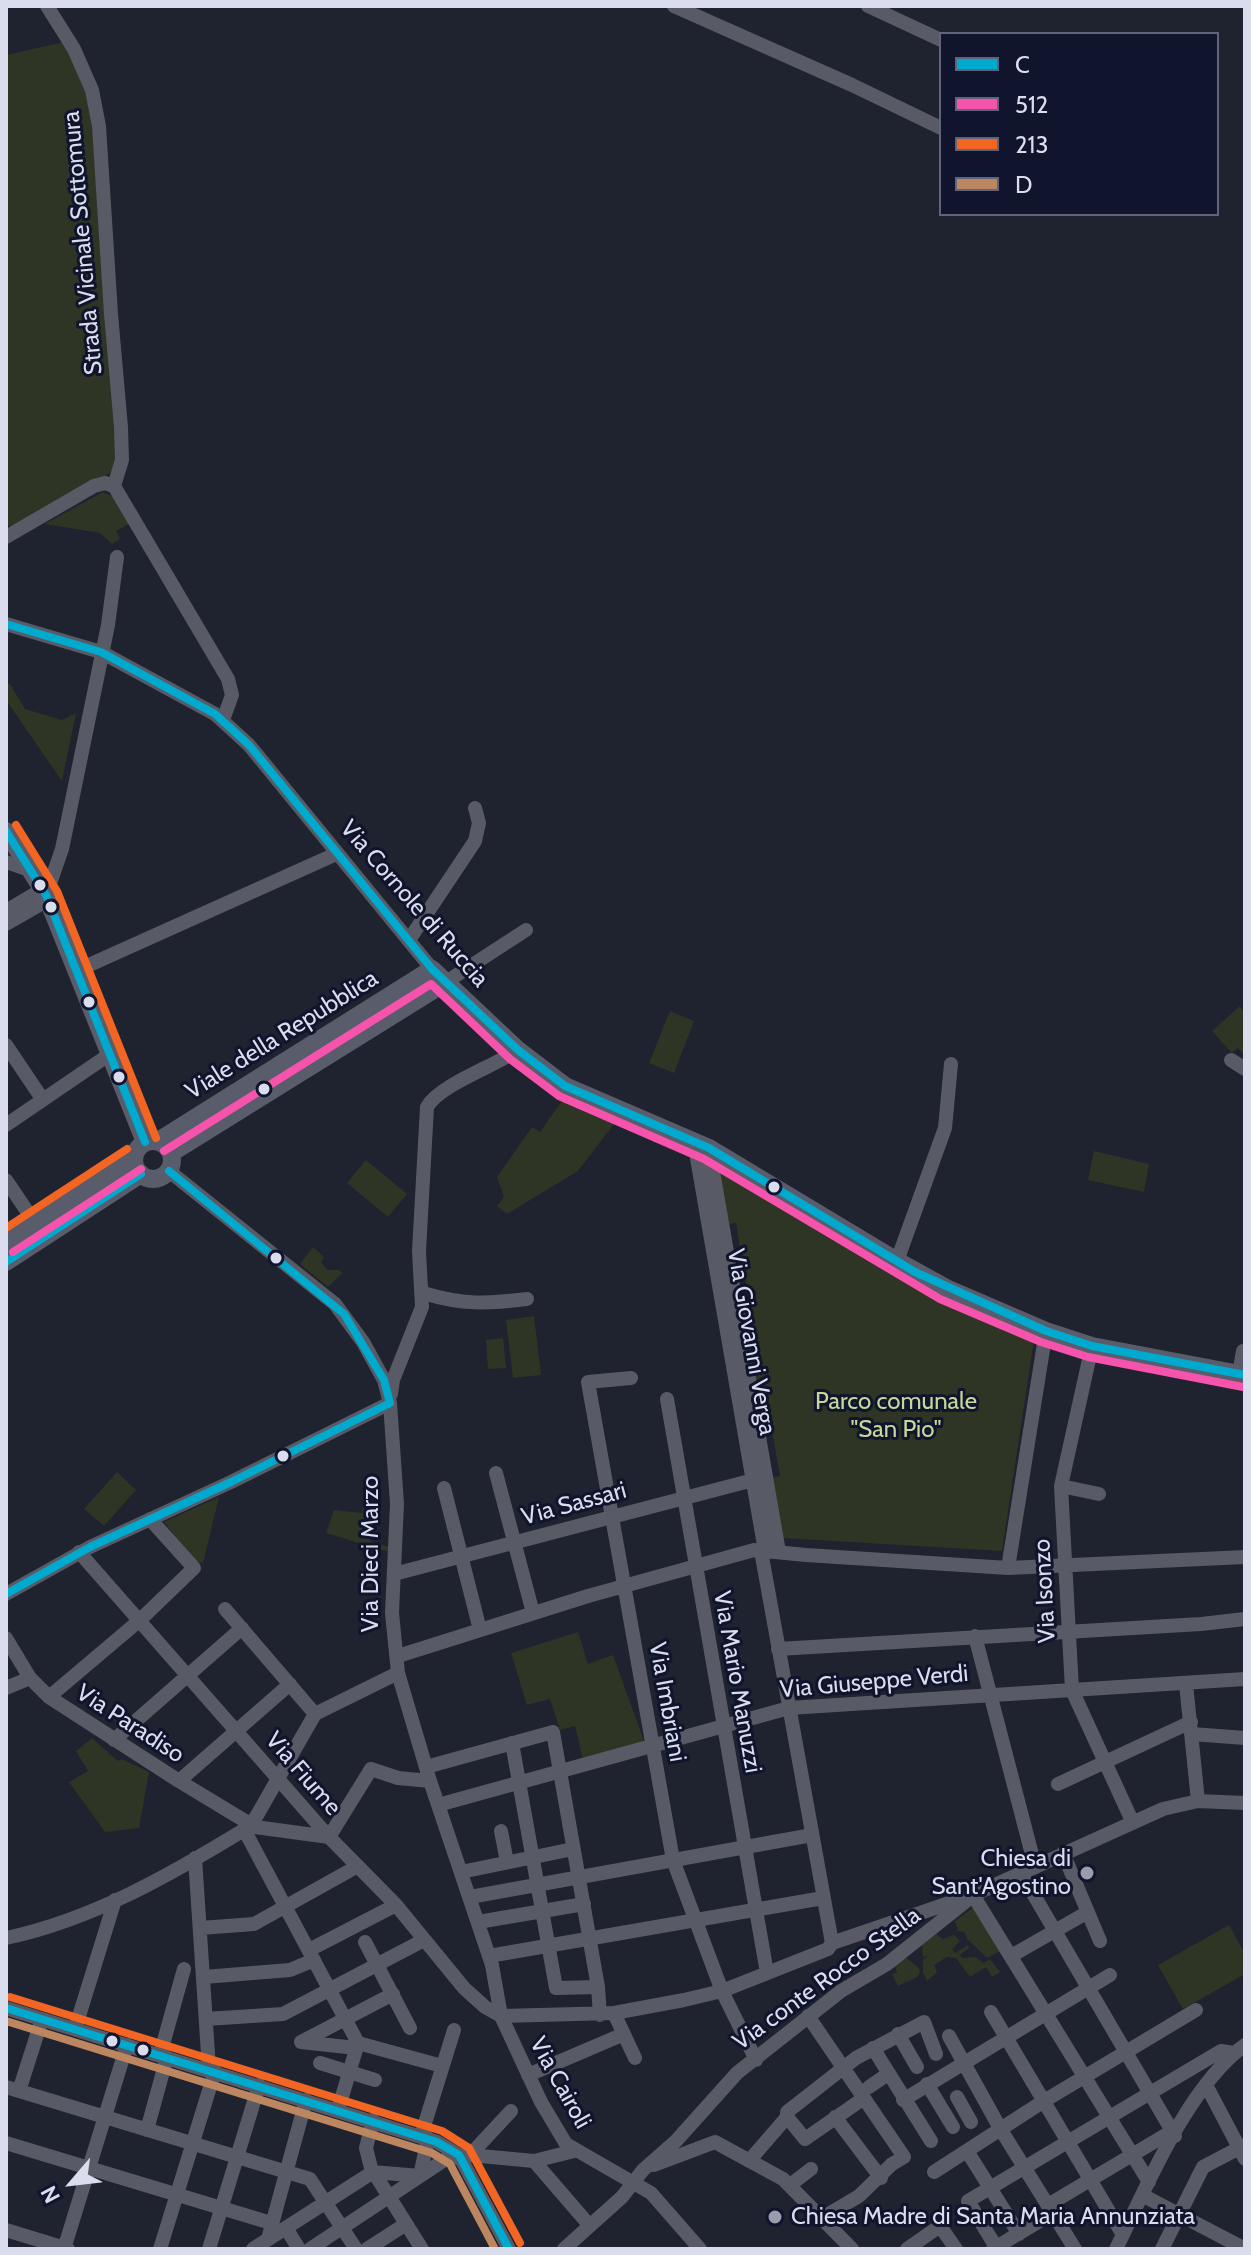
<!DOCTYPE html>
<style>
body{margin:0}
#map{position:relative;width:1251px;height:2255px;overflow:hidden;background:#1f222f;font-family:Cabin,sans-serif}
canvas{display:block}
.frame{position:absolute;inset:0;border:8px solid #d9ddee;pointer-events:none}
.legend{position:absolute;left:939px;top:32px;width:280px;height:184px;box-sizing:border-box;background:#10142c;border:2px solid #60647a;margin:0;padding:10px 14px;list-style:none;font-size:24px;color:#d9ddee}
.legend li{display:flex;align-items:center;gap:16px;height:40px}
.legend b{width:40px;border:2px solid #60647a}
.north{position:absolute;left:32px;top:2143px;width:80px;height:80px;-webkit-text-stroke:6px #10142c;paint-order:stroke;rotate:242deg;font-size:22px;font-weight:700;line-height:32px;text-align:center;color:#d9ddee}
.north::after{content:'';display:block;margin:auto;width:28px;height:36px;background:#d9ddee;clip-path:polygon(50% 0,100% 100%,50% 72%,0 100%)}
</style>
<div id="map">
<canvas width="1251" height="2255"></canvas>
<div class="frame"></div>
<ul class="legend">
<li><b style="height:10px;background:#00a9ce"></b>C</li>
<li><b style="height:10px;background:#f653ac"></b>512</li>
<li><b style="height:10px;background:#f26522"></b>213</li>
<li><b style="height:10px;background:#bb8660"></b>D</li>
</ul>
<div class="north">N</div>
</div>
<script>
const c = document.querySelector('canvas').getContext('2d');
c.lineJoin = 'round';
function fill(path, color) {
  c.fillStyle = color;
  c.fill(path, 'evenodd');
}
function stroke(path, color, width, dash) {
  c.strokeStyle = color;
  c.lineWidth = width;
  c.lineCap = dash ? 'butt' : 'round';
  c.setLineDash(dash || []);
  c.stroke(path);
}
function write(font, color, halo, rows, align = 'center') {
  c.font = font + ' Cabin,sans-serif';
  c.lineWidth = 6;
  c.setLineDash([]);
  c.textBaseline = 'middle';
  c.strokeStyle = halo;
  c.fillStyle = color;
  for (const [text, x, y, turn = 0] of rows) {
    c.save();
    c.translate(x, y);
    c.rotate((+turn || 0) * Math.PI / 180);
    c.textAlign = isNaN(turn) ? turn : align;
    if (halo) c.strokeText(text, 0, 0);
    c.fillText(text, 0, 0);
    c.restore();
  }
}
const green = new Path2D(`
 M64,42L84,82L91,113L118,456L113,471L24,524L9,526L6,522V55Z
 M103,492L112,496L129,524L116,531L120,539L112,544L100,533L45,524Z
 M6,684H10L25,709L62,720L76,713L62,781L6,700Z
 M1240,1006L1242,1010L1245,1008V1056L1238,1048L1232,1053L1212,1031Z
 M670,1011L694,1021L674,1073L649,1063Z
 M564,1098L617,1120L578,1171L507,1214L497,1206L504,1197L497,1177L532,1127L540,1132Z
 M1094,1151L1149,1164L1144,1192L1088,1180Z
 M366,1160L407,1194L388,1217L347,1183Z
 M724,1173L879,1266L1034,1340L1002,1551L783,1538L772,1478L780,1476L764,1384L756,1385L754,1378L761,1369L757,1345L748,1340L747,1332L754,1330L736,1223L728,1224L720,1175Z
 M313,1247L324,1257L321,1262L327,1270H339L342,1273L328,1287L300,1264Z
 M534,1316L541,1375L513,1378L506,1320Z
 M503,1338L506,1368L488,1369L486,1340Z
 M117,1472L136,1490L104,1526L84,1509Z
 M219,1497L203,1563L194,1561L164,1522Z
 M363,1507L379,1508L370,1541L389,1547V1552L326,1533L334,1510L362,1513Z
 M578,1632L588,1664L613,1655L644,1741L583,1759L575,1726L560,1730L550,1699L527,1705L511,1653Z
 M92,1738L118,1761L121,1759L149,1772L139,1828L105,1832L69,1782L88,1771L76,1751Z
 M974,1907L1000,1951L987,1958L967,1939L965,1932L958,1931L955,1921Z
 M1229,1925L1245,1954V1974L1183,2009L1158,1965Z
 M936,1934L943,1939L954,1935L960,1941L952,1949L955,1953L968,1945L969,1948L960,1955L962,1958L975,1957L984,1963L990,1959L1000,1972L992,1977L986,1967L970,1977L956,1958L947,1957L934,1965L937,1972L927,1981L923,1972V1960L928,1956L923,1957L922,1944Z
 M904,1956L919,1968L920,1973L917,1977L898,1986L892,1974L897,1972L894,1963Z`);
const minor = new Path2D(`
 M47,6L74,49L92,90L99,126L111,314L121,427L122,460L114,486
 M674,6L852,85L941,128
 M868,6L941,40
 M114,486L228,679L232,695L223,720
 M6,537L94,486L105,483L114,486
 M6,624L101,652L215,714L249,745L432,969
 M6,862L32,871
 M46,895L62,849L108,625L117,557
 M6,911L43,889
 M6,924L48,900
 M409,940L475,841L479,823L475,808
 M78,970L336,854
 M446,982L526,930
 M6,1045L43,1100
 M1231,1060L1245,1069
 M6,1125L110,1054
 M694,1141L765,1551
 M709,1148L779,1552
 M169,1171L335,1304L363,1342L384,1380L390,1403L397,1504L392,1613L398,1673L430,1781L492,1965L501,2016L541,2102L566,2144L651,2193L700,2249
 M6,1180L35,1223
 M897,1261L945,1128L951,1064
 M423,1293C463,1305 486,1304 527,1299
 M1092,1346L1061,1486L1072,1690L1133,1823
 M1239,1374L1243,1351
 M631,1378L588,1382L673,1860L722,1991L756,2060
 M391,1394L393,1380L422,1307L419,1251L427,1107C439,1085 495,1066 518,1050
 M667,1399L767,1973
 M496,1473L533,1613
 M1061,1486L1099,1494
 M444,1488L480,1630
 M761,1551L832,1943
 M79,1552L329,1837L396,1905L464,1988L485,2007L501,2016
 M1008,1568L1046,1331
 M394,1574L761,1478
 M6,1594L90,1547L231,1482L390,1403
 M225,1609L315,1714
 M975,1636L1035,1866
 M6,1638L30,1678L49,1697L179,1781L255,1827L329,1837
 M778,1649L1201,1624L1245,1619
 M398,1656L588,1596L754,1550L806,1555L1008,1568L1245,1557
 M1186,1684L1198,1801
 M6,1688L30,1678
 M49,1697L140,1620L194,1568L150,1519
 M1192,1734L1245,1738
 M114,1740L242,1628
 M512,1743L556,1988L598,1987
 M426,1767L553,1732L598,1987L600,2015
 M179,1781L290,1684
 M1058,1784L1191,1722
 M438,1805L789,1708L1245,1679
 M247,1828V1835L358,2043L338,2110
 M501,1831L507,1862
 M329,1837L371,1769L398,1778L430,1781
 M1063,1853L1100,1941
 M195,1858L209,2069
 M461,1872L573,1849
 M1021,1873L1175,2136
 M973,1895L1149,2182
 M470,1897L812,1835
 M478,1922L584,1904
 M200,1928L254,1924L358,1866
 M6,1938C92,1920 172,1874 247,1828L256,1817L315,1714L398,1673
 M365,1942L410,2028
 M309,1950L396,1905
 M489,1956L823,1898
 M1011,1956L1088,1912
 M204,1977L290,1970L314,1960
 M6,2008L437,2142L459,2155L509,2249
 M991,2012L1123,2235
 M614,2013L635,2058
 M501,2016L614,2013L684,2000L722,1991L828,1949L832,1943L973,1895L1163,1809L1198,1801L1245,1803
 M808,2016L904,2157L892,2164L859,2196L822,2218
 M206,2019L283,2014L424,1940
 M75,2029L115,1900
 M898,2034L917,2067
 M949,2036L1001,2130L1075,2249
 M358,2043L442,2066
 M356,2048L301,2042L393,1994
 M873,2048L931,2141
 M160,2055L184,1969
 M320,2063L375,2080
 M528,2075L624,2034
 M927,2084L953,2127
 M1206,2085L1245,2159
 M6,2087L310,2179L356,2249
 M869,2087L888,2074
 M19,2091L42,2019
 M957,2097L971,2122
 M903,2100L1110,1975
 M787,2117L805,2139L864,2098
 M835,2117L881,2178
 M373,2120L366,2148L371,2168L422,2249
 M147,2130L167,2057
 M421,2136L454,2030
 M6,2143L271,2223
 M967,2151L1019,2234
 M470,2155L511,2111
 M534,2161L590,2226
 M749,2161L787,2117V2112L856,2058L924,2022L936,2054
 M654,2165L715,2142L783,2179L852,2249
 M373,2172L420,2176L428,2138
 M934,2172L1044,2101L1196,2010
 M790,2185L811,2169
 M1142,2195L1245,2249
 M1048,2205L1169,2133L1175,2136
 M286,2228L299,2249
 M6,2230L68,2249
 M268,2239L306,2100
 M996,2247L968,2201L1221,2051L1234,2053
 M64,2249L127,2045
 M160,2249L215,2071
 M209,2249L259,2085
 M253,2249L373,2172
 M310,2249L446,2159L470,2155L534,2161L574,2151
 M367,2249L406,2224
 M564,2249L622,2197L643,2170L676,2141L737,2073L841,1991L887,1964L970,1898
 M907,2249L940,2226L956,2249
 M993,2249L1053,2213
 M1116,2249C1147,2186 1188,2086 1245,2045
 M1162,2249L1203,2167L1245,2145`);
const major = new Path2D(`
 M6,831L46,895L145,1142
 M158,1141L432,969L518,1050L565,1086L709,1148L897,1261L946,1288L1046,1331L1092,1346L1245,1375
 M134 1160a19 19 0 1 1 38 0a19 19 0 1 1-38 0Z
 M171,1153L446,982
 M6,1242L134,1159
 M6,1262L141,1174`);
const bus1 = new Path2D(`
 M6,624L101,652L215,714L249,745L432,969L518,1050L565,1086L709,1148L915,1272L1046,1331L1092,1346L1245,1375
 M6,831L46,895L145,1142
 M6,1262L141,1174
 M6,1594L90,1547L231,1482L390,1403L384,1380L344,1314L169,1171
 M6,2008L437,2142L459,2155L509,2249`);
const bus2 = new Path2D(`
 M164,1151L431,984L510,1059L559,1096L704,1159L940,1299L1041,1342L1088,1357L1243,1387
 M13,1252L141,1169`);
const bus3 = new Path2D(`
 M16,825L57,891L156,1138
 M6,1228L127,1149
 M10,1997L442,2131L469,2148L520,2243`);
const bus4 = new Path2D(`
 M6,2021L432,2153L450,2164L495,2249`);
const markers = [
 [40,885,7,"#d9ddee"],
 [51,907,7,"#d9ddee"],
 [89,1002,7,"#d9ddee"],
 [119,1077,7,"#d9ddee"],
 [264,1089,7,"#d9ddee"],
 [774,1187,7,"#d9ddee"],
 [276,1258,7,"#d9ddee"],
 [283,1456,7,"#d9ddee"],
 [1087,1873,8,"#989cab"],
 [112,2041,7,"#d9ddee"],
 [143,2050,7,"#d9ddee"],
 [775,2217,8,"#989cab"]
];
const streetNames = [
 ["Strada Vicinale Sottomura",83,243,-95],
 ["Via Cornole di Ruccia",414,904,49],
 ["Viale della Repubblica",282,1035,-32],
 ["Via Giovanni Verga",751,1342,80],
 ["Via Sassari",574,1504,-15],
 ["Via Dieci Marzo",371,1554,-90],
 ["Via Isonzo",1045,1591,-93],
 ["Via Mario Manuzzi",737,1682,80],
 ["Via Giuseppe Verdi",874,1682,-5],
 ["Via Imbriani",667,1702,80],
 ["Via Paradiso",130,1724,33],
 ["Via Fiume",303,1774,49],
 ["Via conte Rocco Stella",827,1979,-36],
 ["Via Cairoli",560,2083,61]
];
const parkNames = [
 ["Parco comunale",896,1402],
 ["\"San Pio\"",896,1430]
];
const poiNames = [
 ["Chiesa di",1071,1859],
 ["Sant'Agostino",1071,1887],
 ["Chiesa Madre di Santa Maria Annunziata",791,2217,"left"]
];
fill(green, '#2f3525');
stroke(minor, '#585a65', 14);
stroke(major, '#595c6a', 18);
stroke(bus1, '#00a9ce', 8);
stroke(bus2, '#f653ac', 8);
stroke(bus3, '#f26522', 8);
stroke(bus4, '#bb8660', 8);
for (const [x, y, r, color] of markers) {
  const dot = new Path2D();
  dot.arc(x, y, r, 0, 2 * Math.PI);
  c.fillStyle = color;
  c.fill(dot);
  stroke(dot, '#10142c', 3);
}
write('24px', '#d9ddee', '#10142c', streetNames);
write('24px', '#c3d99b', '#10142c', parkNames);
write('24px', '#d9ddee', '#10142c', poiNames, 'right');
</script>
